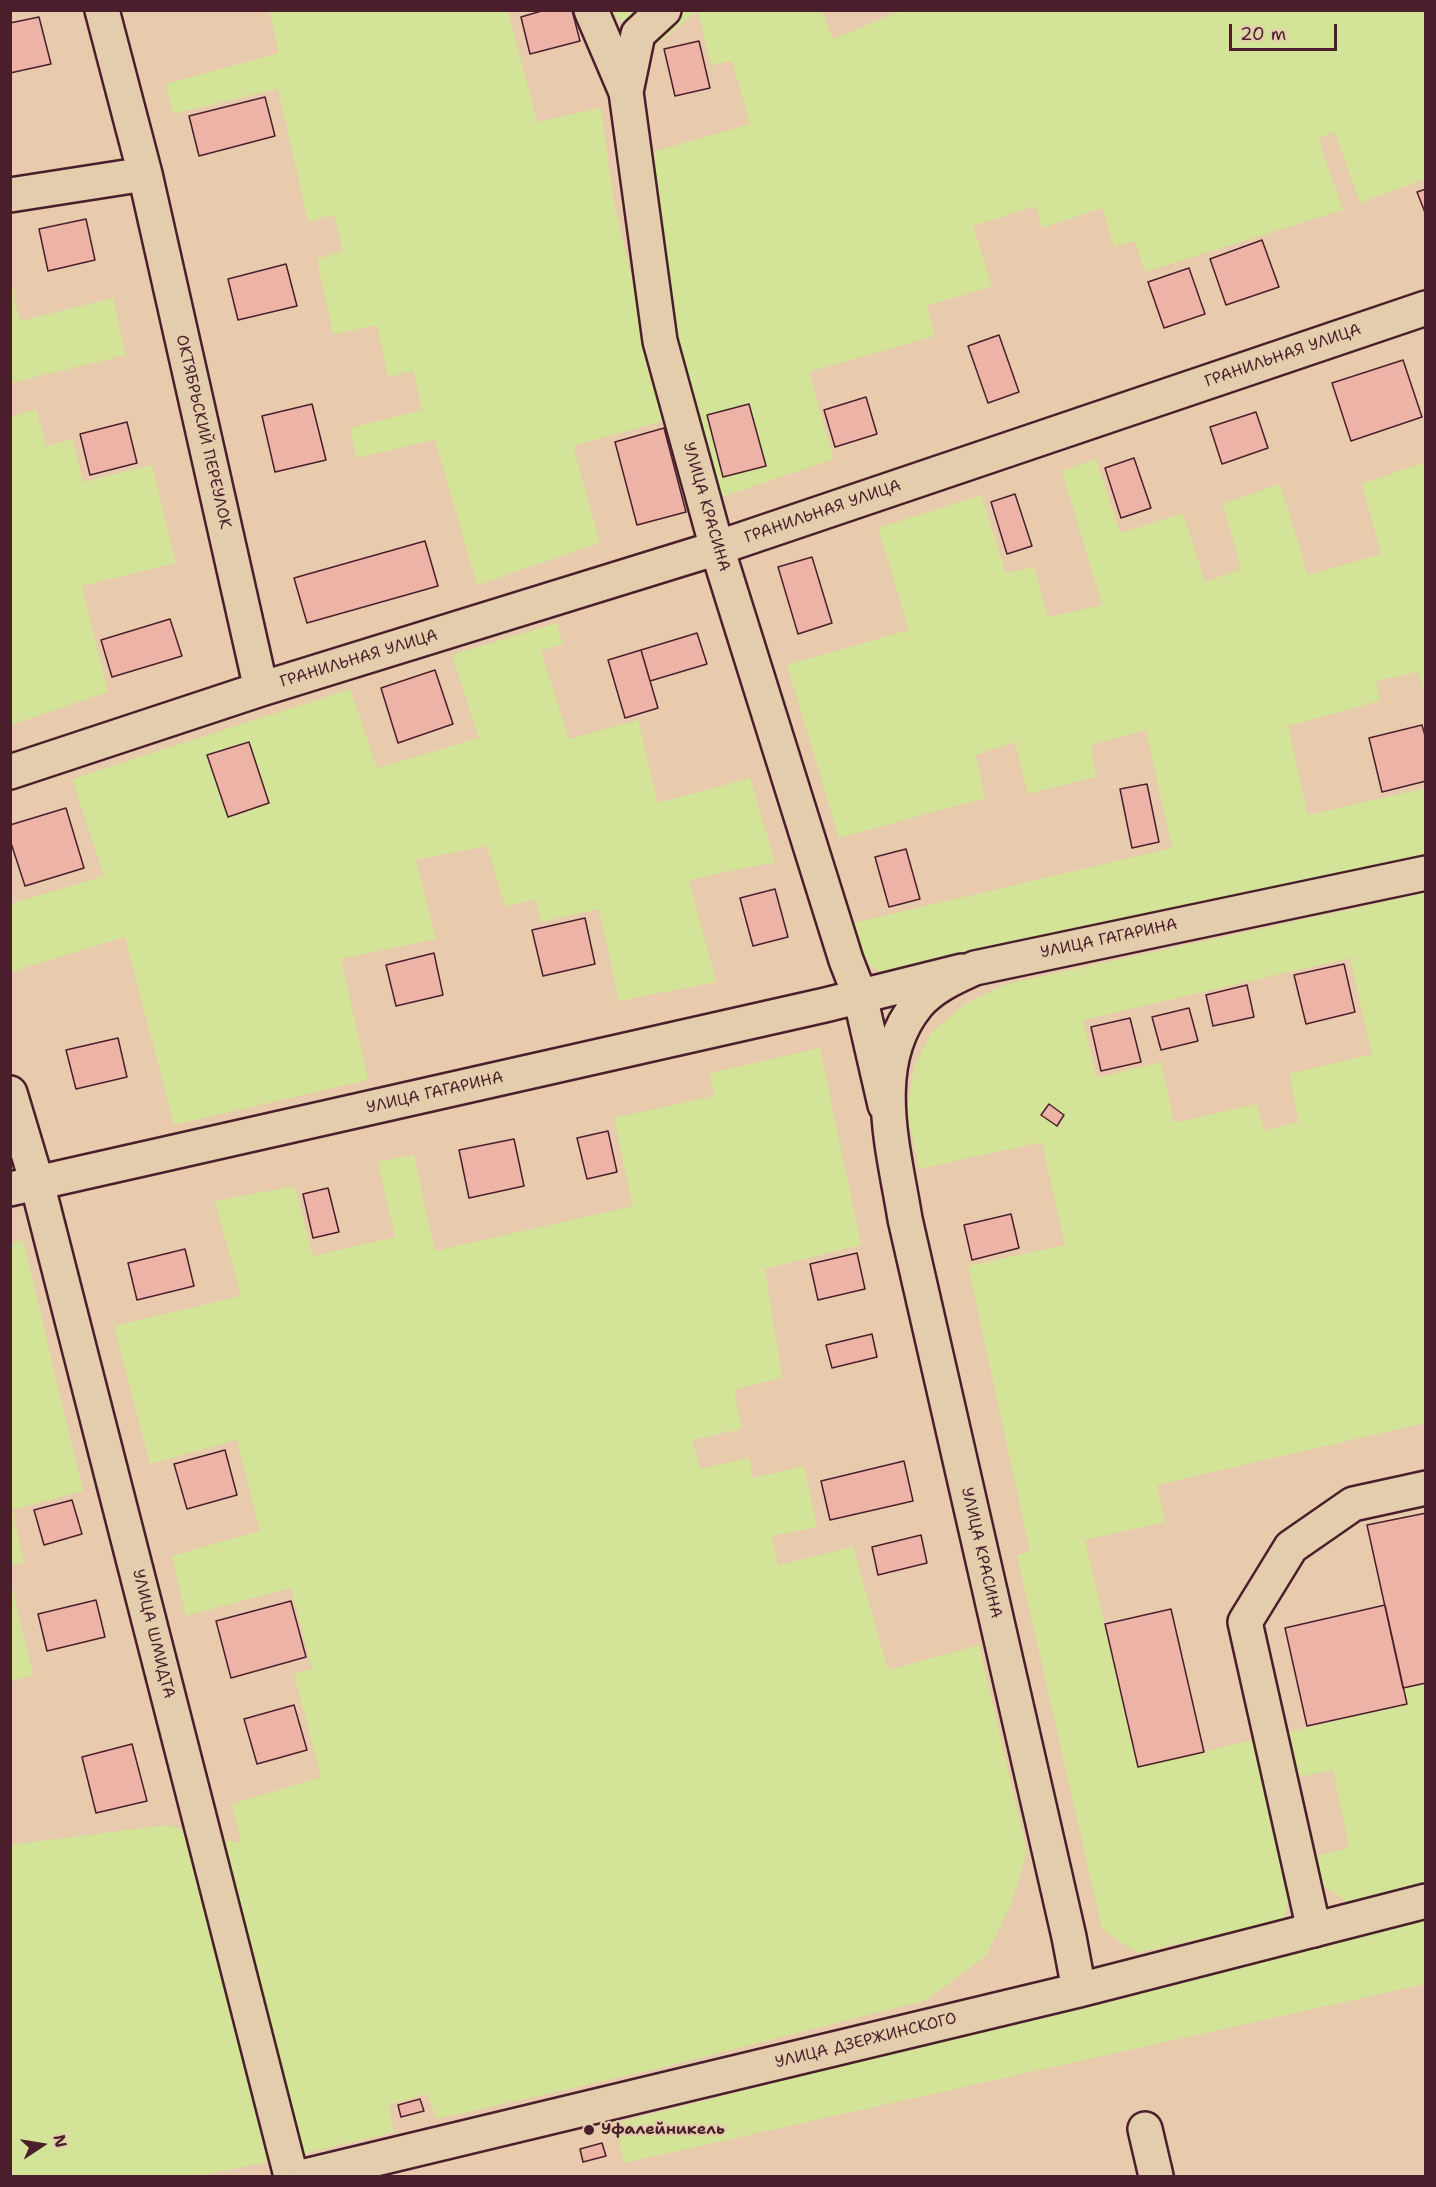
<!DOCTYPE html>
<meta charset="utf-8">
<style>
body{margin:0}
#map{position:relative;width:1436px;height:2187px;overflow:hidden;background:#e8caad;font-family:"Shantell Sans",sans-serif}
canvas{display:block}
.frame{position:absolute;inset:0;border:12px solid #4a1f2b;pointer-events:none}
.north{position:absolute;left:12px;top:2115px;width:60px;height:60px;-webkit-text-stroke:4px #e3cdac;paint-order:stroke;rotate:78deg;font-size:16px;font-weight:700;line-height:24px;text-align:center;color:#4a1f2b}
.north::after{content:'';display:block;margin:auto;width:21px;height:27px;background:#4a1f2b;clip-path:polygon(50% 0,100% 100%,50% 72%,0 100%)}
.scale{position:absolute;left:1229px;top:24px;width:108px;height:27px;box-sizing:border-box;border:3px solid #4a1f2b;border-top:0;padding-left:8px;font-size:18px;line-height:21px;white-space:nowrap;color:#4a1f2b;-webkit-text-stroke:4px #e3cdac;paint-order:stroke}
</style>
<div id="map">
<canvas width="1436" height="2187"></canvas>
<div class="frame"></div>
<div class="north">N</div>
<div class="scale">20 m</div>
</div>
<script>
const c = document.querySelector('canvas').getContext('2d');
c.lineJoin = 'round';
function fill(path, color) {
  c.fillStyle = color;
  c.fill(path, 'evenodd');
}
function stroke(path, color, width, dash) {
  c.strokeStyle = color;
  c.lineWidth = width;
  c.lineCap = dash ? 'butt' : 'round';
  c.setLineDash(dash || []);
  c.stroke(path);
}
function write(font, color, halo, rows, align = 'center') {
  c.font = font + ' "Shantell Sans",sans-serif';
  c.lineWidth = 4.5;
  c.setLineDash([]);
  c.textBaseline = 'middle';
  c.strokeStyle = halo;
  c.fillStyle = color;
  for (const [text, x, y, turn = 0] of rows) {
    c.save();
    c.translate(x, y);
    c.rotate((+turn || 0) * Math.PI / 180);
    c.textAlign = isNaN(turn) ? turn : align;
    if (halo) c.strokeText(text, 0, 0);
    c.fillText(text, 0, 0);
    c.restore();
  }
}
const green = new Path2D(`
 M903,10L1425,11V179L1360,203L1335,132L1318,139L1343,210L1145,272L1135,241L1114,247L1103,208L1042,228L1036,206L973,226L992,286L927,306L935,336L809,372L834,459L719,498L678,340L652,152L750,124L732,61L711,65L698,11L658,43L638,34L609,11H822L833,39Z
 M269,11H508L537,122L601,108L614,204L667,420L573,446L600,543L477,585L435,440L356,458L350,428L422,410L413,371L388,377L377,325L333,334L317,259L343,251L334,215L308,221L278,89L173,114L166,84L279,53Z
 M10,278L20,321L113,298L126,355L11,383Z
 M36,409L46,446L72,439L83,482L152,465L176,563L82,586L108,692L11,725V417Z
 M1096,459L1120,533L1183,513L1205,582L1241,569L1223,504L1280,484L1308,575L1381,554L1362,484L1425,462V693L1418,672L1376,681L1380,701L1288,726L1308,815L1425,788V855L882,973L856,956L849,924L1172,848L1146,730L1091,745L1096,777L1028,794L1015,742L976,755L985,798L839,838L787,665L909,630L878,528L981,495L1006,573L1034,567L1048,617L1102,605L1062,471Z
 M557,623L563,644L541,651L569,739L638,720L658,803L750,778L775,862L689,880L716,982L619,1001L599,909L541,922L536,900L505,906L487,846L416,860L436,939L341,959L368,1080L174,1125L125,937L11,972V904L104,876L72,779L350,689L377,768L479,738L452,655Z
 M1425,893V1423L1157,1485L1165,1522L1085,1540L1138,1767L1261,1738L1294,1885L1283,1920L1137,1953L1102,1929L1017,1555L1030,1551L968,1266L1065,1245L1042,1142L919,1169L907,1112L914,1068L931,1033L965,1004L1006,984ZM1350,958L1372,1054L1289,1074L1299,1122L1264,1130L1257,1104L1174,1123L1161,1062L1097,1078L1083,1020Z
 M820,1048L861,1245L765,1269L782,1378L734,1390L742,1429L692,1440L700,1469L749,1458L753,1478L804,1466L817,1527L772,1536L778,1565L853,1547L888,1670L979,1645L1027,1852L1011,1904L986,1956L927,2000L656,2069L437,2119L427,2094L389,2105L394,2132L287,2158L197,2176H11L10,1845L167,1825L204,1836L241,1843L232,1804L321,1777L294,1674L312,1669L291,1588L186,1616L172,1556L260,1531L237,1440L150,1464L114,1326L241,1296L215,1201L295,1186L313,1256L395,1237L378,1162L414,1155L435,1251L633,1206L614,1118L714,1096L710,1073Z
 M23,1240L83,1491L12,1510L24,1562L11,1566L10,1243Z
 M10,1579L33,1675L11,1681H10Z
 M1425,1683V1886L1352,1905L1315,1880L1311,1857L1349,1848L1333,1770L1294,1778L1284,1733L1406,1704L1403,1688Z
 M1425,1919V1984L624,2163L615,2123Z`);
const building = new Path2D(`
 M545,10H572L580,41L530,54L521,17Z
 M39,17L51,64L10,73V23Z
 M699,41L710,88L675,96L664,49Z
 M265,97L275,136L199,156L189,116Z
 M1426,189V215L1417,192Z
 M86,219L95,260L48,271L39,229Z
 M1262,240L1279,287L1226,305L1210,259Z
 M286,264L297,306L238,320L228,279Z
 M1189,268L1205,314L1164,328L1148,282Z
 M999,335L1019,392L988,403L968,346Z
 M1403,360L1422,417L1351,441L1332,383Z
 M866,397L877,434L835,447L824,410Z
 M312,404L326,460L275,472L262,416Z
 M749,404L766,466L723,477L707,415Z
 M1256,412L1268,448L1222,464L1210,427Z
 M127,422L137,463L90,475L80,434Z
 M664,428L686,512L637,525L615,442Z
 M1134,458L1151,508L1121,518L1105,468Z
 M1015,494L1032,546L1007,554L991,502Z
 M425,541L438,586L307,623L294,578Z
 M812,557L832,623L798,634L778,567Z
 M170,619L182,656L112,677L101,640Z
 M697,633L707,664L650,681L641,650Z
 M641,650L658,708L625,718L608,660Z
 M435,670L453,724L398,743L381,688Z
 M1422,725L1426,739V781L1382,792L1369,738Z
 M249,742L269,803L228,817L207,755Z
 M1147,784L1159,842L1132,848L1120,789Z
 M66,808L84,868L25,886L10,840V825Z
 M906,849L920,899L889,907L875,857Z
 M775,889L788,937L753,946L740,898Z
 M585,918L595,964L543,976L532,930Z
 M434,953L443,995L396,1006L386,965Z
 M1344,964L1355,1012L1306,1024L1294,975Z
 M1247,985L1254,1017L1213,1026L1206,995Z
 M1189,1008L1198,1041L1161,1050L1152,1017Z
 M1130,1018L1141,1062L1101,1071L1091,1027Z
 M118,1038L127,1077L76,1089L66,1050Z
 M1049,1104L1064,1115L1057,1126L1041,1115Z
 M608,1131L617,1172L587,1179L577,1138Z
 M514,1139L524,1186L469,1198L459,1150Z
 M328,1188L339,1232L313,1238L303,1194Z
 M1011,1214L1019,1248L972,1260L964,1225Z
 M185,1249L194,1286L137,1300L128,1263Z
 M857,1253L865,1289L818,1300L810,1264Z
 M872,1334L877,1357L832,1368L826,1345Z
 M225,1450L237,1495L187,1509L174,1464Z
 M904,1461L913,1501L830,1520L821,1481Z
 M72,1500L82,1534L44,1545L34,1510Z
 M1426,1513V1683L1403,1688L1367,1525Z
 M921,1535L927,1563L878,1575L872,1547Z
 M96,1600L105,1637L47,1651L38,1614Z
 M291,1601L306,1657L231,1678L216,1621Z
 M1385,1605L1407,1704L1307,1726L1285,1628Z
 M1171,1609L1204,1752L1138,1767L1105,1624Z
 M294,1705L307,1750L257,1764L244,1719Z
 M132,1744L147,1801L96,1813L82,1757Z
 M420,2099L424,2111L401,2117L398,2105Z
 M602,2143L606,2156L583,2162L580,2149Z`);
const minor = new Path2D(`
 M102,10L145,174L261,689
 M591,10L626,92L660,341L717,548L846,960L860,996L885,1105
 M626,92L638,34L664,10
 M10,195L145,174
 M10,772L261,689L717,548L1426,308
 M10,1093L37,1183L291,2176
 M10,1189L825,1005L962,971
 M1314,1930L1245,1622L1291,1547L1353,1504L1426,1488
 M1145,2129L1156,2176`);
const major = new Path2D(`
 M1079,1990L1069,1937L905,1219C894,1150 868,1065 917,1005C932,987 955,977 975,968L1426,873
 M305,2176L1079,1990L1426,1901`);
const markers = [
 [589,2130,6,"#4a1f2b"]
];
const streetNames = [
 ["ГРАНИЛЬНАЯ УЛИЦА",1283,356,-19],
 ["ОКТЯБРЬСКИЙ ПЕРЕУЛОК",203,432,77],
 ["УЛИЦА КРАСИНА",706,507,74],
 ["ГРАНИЛЬНАЯ УЛИЦА",823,512,-19],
 ["ГРАНИЛЬНАЯ УЛИЦА",359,659,-17],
 ["УЛИЦА ГАГАРИНА",1109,939,-12],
 ["УЛИЦА ГАГАРИНА",435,1093,-13],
 ["УЛИЦА КРАСИНА",981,1553,77],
 ["УЛИЦА ШМИДТА",153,1634,76],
 ["УЛИЦА ДЗЕРЖИНСКОГО",866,2041,-14]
];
const poiNames = [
 ["Уфалейникель",601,2130]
];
fill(green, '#d3e397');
fill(building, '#ecb3a6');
stroke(building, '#4a1f2b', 1.5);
stroke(minor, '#4a1f2b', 38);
stroke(major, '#4a1f2b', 38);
stroke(minor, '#e3cdac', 33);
stroke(major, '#e3cdac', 33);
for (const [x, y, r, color] of markers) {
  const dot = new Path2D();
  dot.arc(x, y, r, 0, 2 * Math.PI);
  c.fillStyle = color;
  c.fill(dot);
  stroke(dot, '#e3cdac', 2);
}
write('16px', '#4a1f2b', '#e3cdac', streetNames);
write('bold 16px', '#4a1f2b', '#e3cdac', poiNames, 'left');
</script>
